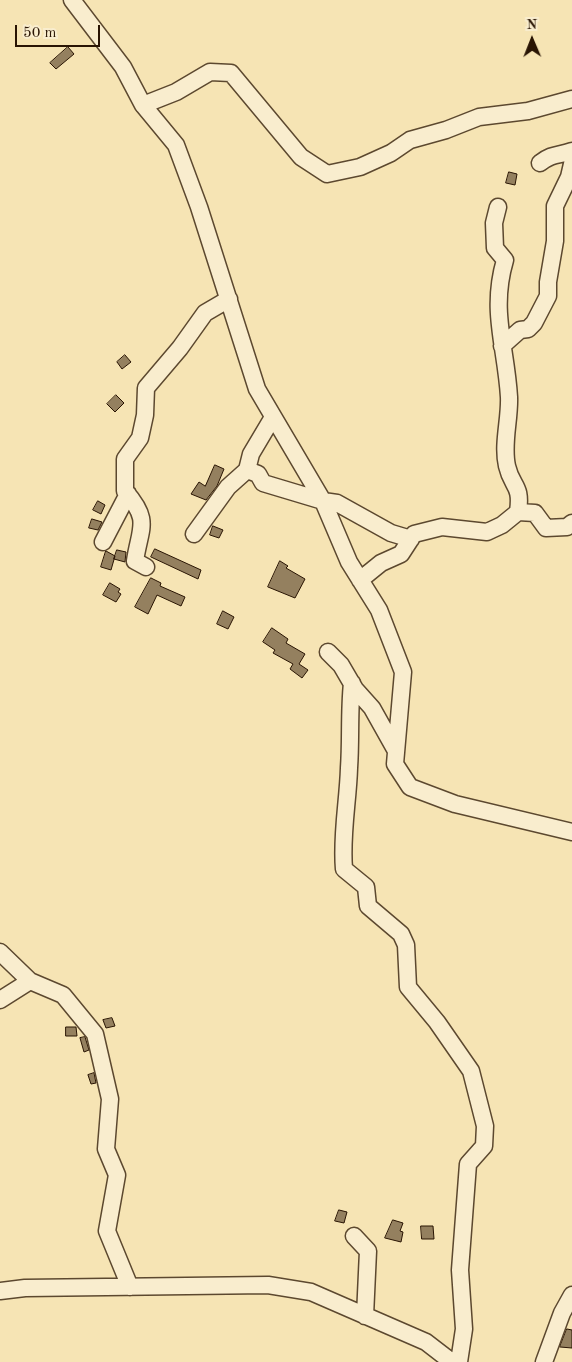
<!DOCTYPE html>
<style>
body{margin:0}
#map{position:relative;width:572px;height:1362px;overflow:hidden;background:#f6e4b4;font-family:"Old Standard TT",serif}
canvas{display:block}
.north{position:absolute;left:507px;top:15px;width:50px;height:50px;-webkit-text-stroke:4px #f9edce;paint-order:stroke;rotate:359deg;font-size:14px;font-weight:700;line-height:20px;text-align:center;color:#291403}
.north::after{content:'';display:block;margin:auto;width:18px;height:22px;background:#291403;clip-path:polygon(50% 0,100% 100%,50% 72%,0 100%)}
.scale{position:absolute;left:15px;top:25px;width:85px;height:22px;box-sizing:border-box;border:2px solid #291403;border-top:0;padding-left:6px;font-size:15px;line-height:18px;white-space:nowrap;color:#291403;-webkit-text-stroke:4px #f9edce;paint-order:stroke}
</style>
<div id="map">
<canvas width="572" height="1362"></canvas>
<div class="north">N</div>
<div class="scale">50 m</div>
</div>
<script>
const c = document.querySelector('canvas').getContext('2d');
c.lineJoin = 'round';
function fill(path, color) {
  c.fillStyle = color;
  c.fill(path, 'evenodd');
}
function stroke(path, color, width, dash) {
  c.strokeStyle = color;
  c.lineWidth = width;
  c.lineCap = dash ? 'butt' : 'round';
  c.setLineDash(dash || []);
  c.stroke(path);
}
const building = new Path2D(`
 M68,47L74,54L56,69L50,63Z
 M509,172L517,174L515,185L506,183Z
 M125,355L131,362L122,369L117,362Z
 M116,395L124,403L115,412L107,404Z
 M215,465L224,469L217,486L206,500L191,494L199,482L205,486Z
 M98,501L105,505L101,514L93,510Z
 M92,519L102,522L98,530L89,528Z
 M213,526L223,530L219,538L210,535Z
 M155,549L201,570L198,579L151,557Z
 M117,550L126,552L125,562L114,559Z
 M106,551L115,556L111,570L101,567Z
 M280,561L288,566L286,568L305,579L295,598L268,587Z
 M151,578L161,583L160,586L185,597L181,606L157,595L148,614L135,607Z
 M110,583L120,589L118,592L121,594L116,602L103,595Z
 M223,611L234,617L228,629L217,624Z
 M272,628L288,639L286,643L305,654L299,664L308,670L302,678L290,669L293,664L273,653L275,650L263,642Z
 M112,1018L115,1026L106,1028L103,1020Z
 M66,1027H76L77,1036H66Z
 M85,1037L89,1050L84,1052L80,1038Z
 M94,1073L96,1083L91,1084L88,1075Z
 M339,1210L347,1212L344,1223L335,1221Z
 M393,1220L403,1223L400,1231L403,1232L401,1242L385,1238Z
 M421,1226H433L434,1239H422Z
 M567,1329L572,1330V1348L560,1347Z`);
const minor = new Path2D(`
 M72,0L123,67L143,105L176,145L199,207L257,389L323,501L349,562L379,610L403,672L395,764L410,787L455,804L572,832
 M143,105L176,92L210,72L231,73L301,157L327,174L360,167L391,153L410,140L446,130L479,117L528,111L572,99
 M540,163C553,153 558,156 572,151
 M498,207L494,223L495,248L505,260C490,311 506,346 509,397C510,419 502,444 507,466C512,488 522,484 518,512
 M502,346L520,330L528,329L534,323L548,296V282L555,241V206L569,177L572,164
 M247,470L258,474L263,483L323,501L337,503L391,533L411,539
 M194,534L228,487L247,470L251,454L273,417
 M103,542L128,494
 M146,567L135,561C140,527 151,521 125,491V459L140,438L145,415L146,388L180,348L205,313L229,299
 M360,580L381,563L401,554L414,534L442,527L487,532L502,525L518,512L535,513L546,528L567,527L572,523
 M328,652L341,665L355,689L372,708L395,749
 M352,683C349,712 351,740 349,768C348,802 341,835 344,869L366,887L368,906L401,934L406,945L408,987L437,1022L471,1071L485,1126L484,1146L468,1164L460,1270L464,1329L459,1362
 M0,952L30,981
 M0,1000L30,981L63,995L95,1034L110,1099L106,1149L117,1175L107,1231L130,1287
 M354,1236L368,1251L365,1316
 M0,1291L25,1288L268,1285L311,1292L426,1342L452,1362
 M544,1362L562,1313L572,1295`);
fill(building, '#94805f');
stroke(building, '#291403', 1);
stroke(minor, '#5c482f', 19);
stroke(minor, '#f9edce', 16);
</script>
